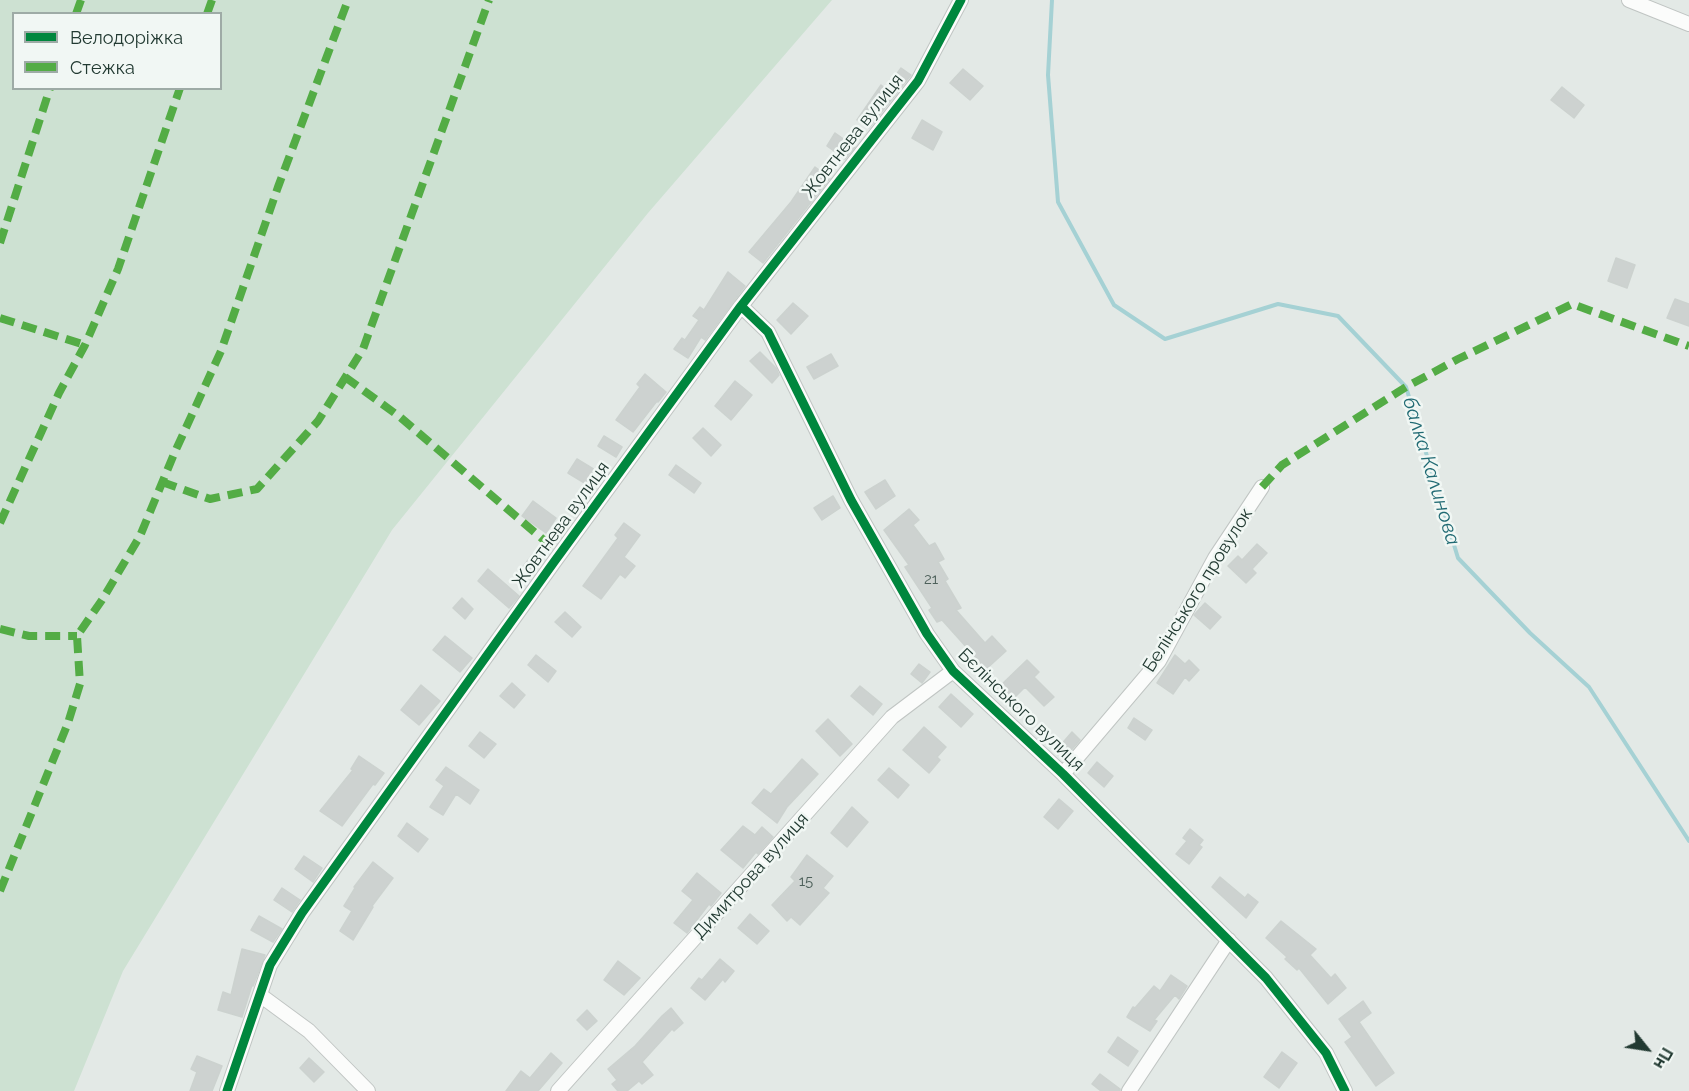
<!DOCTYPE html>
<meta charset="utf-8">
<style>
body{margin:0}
#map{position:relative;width:1689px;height:1091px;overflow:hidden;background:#e3e9e6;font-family:Raleway,sans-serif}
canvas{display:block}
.legend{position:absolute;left:12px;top:12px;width:210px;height:78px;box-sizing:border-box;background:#f1f7f4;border:2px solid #9eaba6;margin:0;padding:8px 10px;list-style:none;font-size:18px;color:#223a32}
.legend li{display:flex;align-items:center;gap:12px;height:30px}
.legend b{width:30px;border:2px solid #9eaba6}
.north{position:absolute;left:1617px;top:1019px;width:60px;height:60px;-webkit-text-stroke:4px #f1f7f4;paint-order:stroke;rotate:120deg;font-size:16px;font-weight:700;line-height:24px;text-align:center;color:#223a32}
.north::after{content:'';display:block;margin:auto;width:21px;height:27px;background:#223a32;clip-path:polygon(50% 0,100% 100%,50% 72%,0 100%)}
</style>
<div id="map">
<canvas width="1689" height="1091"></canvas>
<ul class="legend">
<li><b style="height:8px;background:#00873e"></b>Велодоріжка</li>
<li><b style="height:8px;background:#53ac45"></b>Стежка</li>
</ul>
<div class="north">Пн</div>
</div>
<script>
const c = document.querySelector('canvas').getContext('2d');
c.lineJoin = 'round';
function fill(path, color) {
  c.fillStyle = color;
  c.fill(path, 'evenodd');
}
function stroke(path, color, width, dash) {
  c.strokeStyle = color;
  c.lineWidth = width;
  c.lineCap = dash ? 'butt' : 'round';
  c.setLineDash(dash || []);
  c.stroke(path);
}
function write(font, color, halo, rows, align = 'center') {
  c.font = font + ' Raleway,sans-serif';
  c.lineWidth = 5;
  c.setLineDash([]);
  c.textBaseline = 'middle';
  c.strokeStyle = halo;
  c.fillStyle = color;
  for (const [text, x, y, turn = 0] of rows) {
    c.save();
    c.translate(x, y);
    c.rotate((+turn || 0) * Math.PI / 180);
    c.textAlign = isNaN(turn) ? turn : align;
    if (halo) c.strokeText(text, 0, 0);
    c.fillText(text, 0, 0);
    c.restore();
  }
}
const green = new Path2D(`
 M0,0H832L648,213L392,530L123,971L74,1091H0ZM14,14H220V88H14Z`);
const stream = new Path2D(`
 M1052,0L1048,75L1058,202L1114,305L1165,339L1278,304L1338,316L1406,387L1458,558L1530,633L1589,687L1689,841`);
const building = new Path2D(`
 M901,68L911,75L869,128L857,120L881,85L886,89Z
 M963,69L983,86L970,100L950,83Z
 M1562,87L1584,105L1574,118L1551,100Z
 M922,120L942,132L933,150L912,138Z
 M835,133L855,147L845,159L827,146Z
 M815,167L830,178L763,263L749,252L791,202Z
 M1616,258L1635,265L1627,288L1608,281Z
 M728,272L745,286L705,340L701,337L688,358L674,349L682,338L685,340L699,320L693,316L700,307L704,310Z
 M1675,299L1689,304V326L1667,318Z
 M793,303L808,316L791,334L777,320Z
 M760,352L776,368L779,375L772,383L750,361Z
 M831,354L838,366L814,379L807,367Z
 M645,374L666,392L658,402L657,401L633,432L616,420L640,387L637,384Z
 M735,381L752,395L731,420L715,406Z
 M703,428L721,445L711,456L693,438Z
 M604,436L622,447L616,457L598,446Z
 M577,459L600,473L591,487L568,473Z
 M676,465L701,483L694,493L669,475Z
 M885,480L895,496L876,509L865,492Z
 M833,496L840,508L822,520L814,508Z
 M533,501L556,518L546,533L522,516Z
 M909,509L919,520L913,525L929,546L935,543L944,559L938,562L948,579L945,581L961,608L956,610L985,643L992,636L1006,651L984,671L975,660L977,659L942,620L937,622L929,610L932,608L905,567L909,565L884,530Z
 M624,523L640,535L624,557L635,566L625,578L620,574L601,599L583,586L618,538L615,535Z
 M1257,544L1267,553L1252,569L1256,573L1246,583L1228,566L1238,556L1242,560Z
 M532,555L542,562L532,576L522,568Z
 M488,569L519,596L509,608L478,581Z
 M462,598L473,609L465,619L453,608Z
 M1205,603L1221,617L1210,629L1194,615Z
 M565,612L581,627L572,637L555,622Z
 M445,636L472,658L460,672L433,650Z
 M536,655L556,671L548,682L528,665Z
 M1175,655L1185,664L1189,660L1199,670L1189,681L1185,677L1173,694L1157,683Z
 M1027,660L1039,672L1034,677L1054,697L1044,706L1025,687L1012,700L999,687Z
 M919,664L930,672L922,683L911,674Z
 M512,683L525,695L514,708L500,696Z
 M421,685L440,701L419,725L401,710Z
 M860,686L882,704L873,715L851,696Z
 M951,694L973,714L961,727L939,707Z
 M1134,718L1152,730L1145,740L1128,728Z
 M828,719L852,744L840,756L816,731Z
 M924,727L946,747L937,757L940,760L929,773L903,750Z
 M480,732L496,744L484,758L469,746Z
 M1072,732L1080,740L1067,755L1059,747Z
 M359,756L384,773L375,785L373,784L342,826L320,811L353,770L351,769Z
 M802,759L818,774L787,807L777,823L752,803L764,789L771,794Z
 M1097,762L1113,776L1104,787L1088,773Z
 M446,767L479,790L470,804L456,794L443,815L430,807L444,786L436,780Z
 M889,768L909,785L898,798L878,780Z
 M1059,799L1073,811L1058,829L1044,817Z
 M852,807L868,822L847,847L831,833Z
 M407,823L428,839L418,852L398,836Z
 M743,826L755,835L762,827L773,837L758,854L756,852L743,868L721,850Z
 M1190,829L1203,840L1199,845L1202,847L1189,864L1176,854L1187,841L1183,838Z
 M807,855L833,876L823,888L829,893L800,925L791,917L787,921L772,905L795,881L791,877Z
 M304,856L322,868L313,882L295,869Z
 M373,862L393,878L372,906L373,907L353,940L340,931L352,911L344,906L355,888L354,887Z
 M697,873L721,893L711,906L709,904L687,933L674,923L693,900L682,891Z
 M1220,877L1245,898L1248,894L1258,902L1246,918L1212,887Z
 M282,888L300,900L292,912L274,900Z
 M750,914L769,931L757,944L738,928Z
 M259,916L282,929L273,942L251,930Z
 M1281,921L1316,949L1310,955L1331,978L1335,974L1346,988L1328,1004L1299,968L1297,970L1285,959L1287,957L1266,938Z
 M242,949L265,955L253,986L252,985L242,1017L218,1010L223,992L231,995Z
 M720,959L734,971L725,982L723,979L705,1000L691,988L699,978L702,980Z
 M618,961L640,978L624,995L604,980Z
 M1171,975L1187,986L1179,999L1175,995L1154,1020L1157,1021L1150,1031L1127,1017L1133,1007L1135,1008L1154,986L1160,991Z
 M1363,1001L1371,1013L1359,1022L1394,1073L1376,1086L1345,1042L1352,1037L1339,1019Z
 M671,1008L683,1023L674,1031L672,1029L642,1062L653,1075L642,1084L639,1081L627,1091H618L612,1084L617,1080L608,1069L635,1046L662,1016Z
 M587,1010L597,1021L587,1030L577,1020Z
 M1118,1037L1138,1051L1128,1066L1108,1052Z
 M1282,1052L1297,1063L1279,1088L1264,1077Z
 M551,1053L562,1063L538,1091H506L521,1071L530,1078Z
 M197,1056L222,1066L212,1091H190L197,1072L191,1069Z
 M309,1058L324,1072L314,1082L300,1068Z
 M1100,1074L1120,1089V1091H1101L1092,1084Z`);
const street = new Path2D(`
 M1629,0L1689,24
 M741,306L768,332L851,500L927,634L953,671L1063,774L1266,978L1326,1053L1345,1091
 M1063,774L1159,661L1215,558L1262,487
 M260,995L309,1031L368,1091
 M227,1091L270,965L302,913L554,562L741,306L918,81L961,0
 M558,1091L892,717L953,671
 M1129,1091L1229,940`);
const quiet = new Path2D(`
 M76,14L81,0
 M207,14L212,0
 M0,243L50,88
 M0,318L85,345
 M345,377L400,417L560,554
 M162,482L210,499L257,489L318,421L363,349L489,0
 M1262,487L1282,465L1406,387L1458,359L1572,304L1689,346
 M0,523L59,393L85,345L118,269L180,88
 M0,629L29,636H77
 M0,891L68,723L80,684L77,636L102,600L140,536L174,454L221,351L278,187L348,0`);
const cycleway = new Path2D(`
 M741,306L768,332L851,500L927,634L953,671L1063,774L1266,978L1326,1053L1345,1091
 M227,1091L270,965L302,913L554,562L741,306L918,81L961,0`);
const numberNames = [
 ["21",931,579],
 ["15",806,881]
];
const streetNames = [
 ["Жовтнева вулиця",853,136,-52],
 ["Жовтнева вулиця",561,525,-54],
 ["Белінського провулок",1198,590,-58],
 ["Бєлінського вулиця",1021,710,44],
 ["Димитрова вулиця",751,876,-48]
];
const waterNames = [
 ["балка Калинова",1431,471,73]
];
fill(green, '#cde1d2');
stroke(stream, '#a5d1d4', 4);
fill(building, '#cdd2d0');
stroke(building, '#ccd2cf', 1.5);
stroke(street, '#c0c5c3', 16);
stroke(street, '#fbfcfb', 14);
stroke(quiet, '#53ac45', 8, [15, 8]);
stroke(cycleway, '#00873e', 9);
write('15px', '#4d605a', null, numberNames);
write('18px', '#223a32', '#f1f7f4', streetNames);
write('italic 20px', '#206a73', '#f1f7f4', waterNames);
</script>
